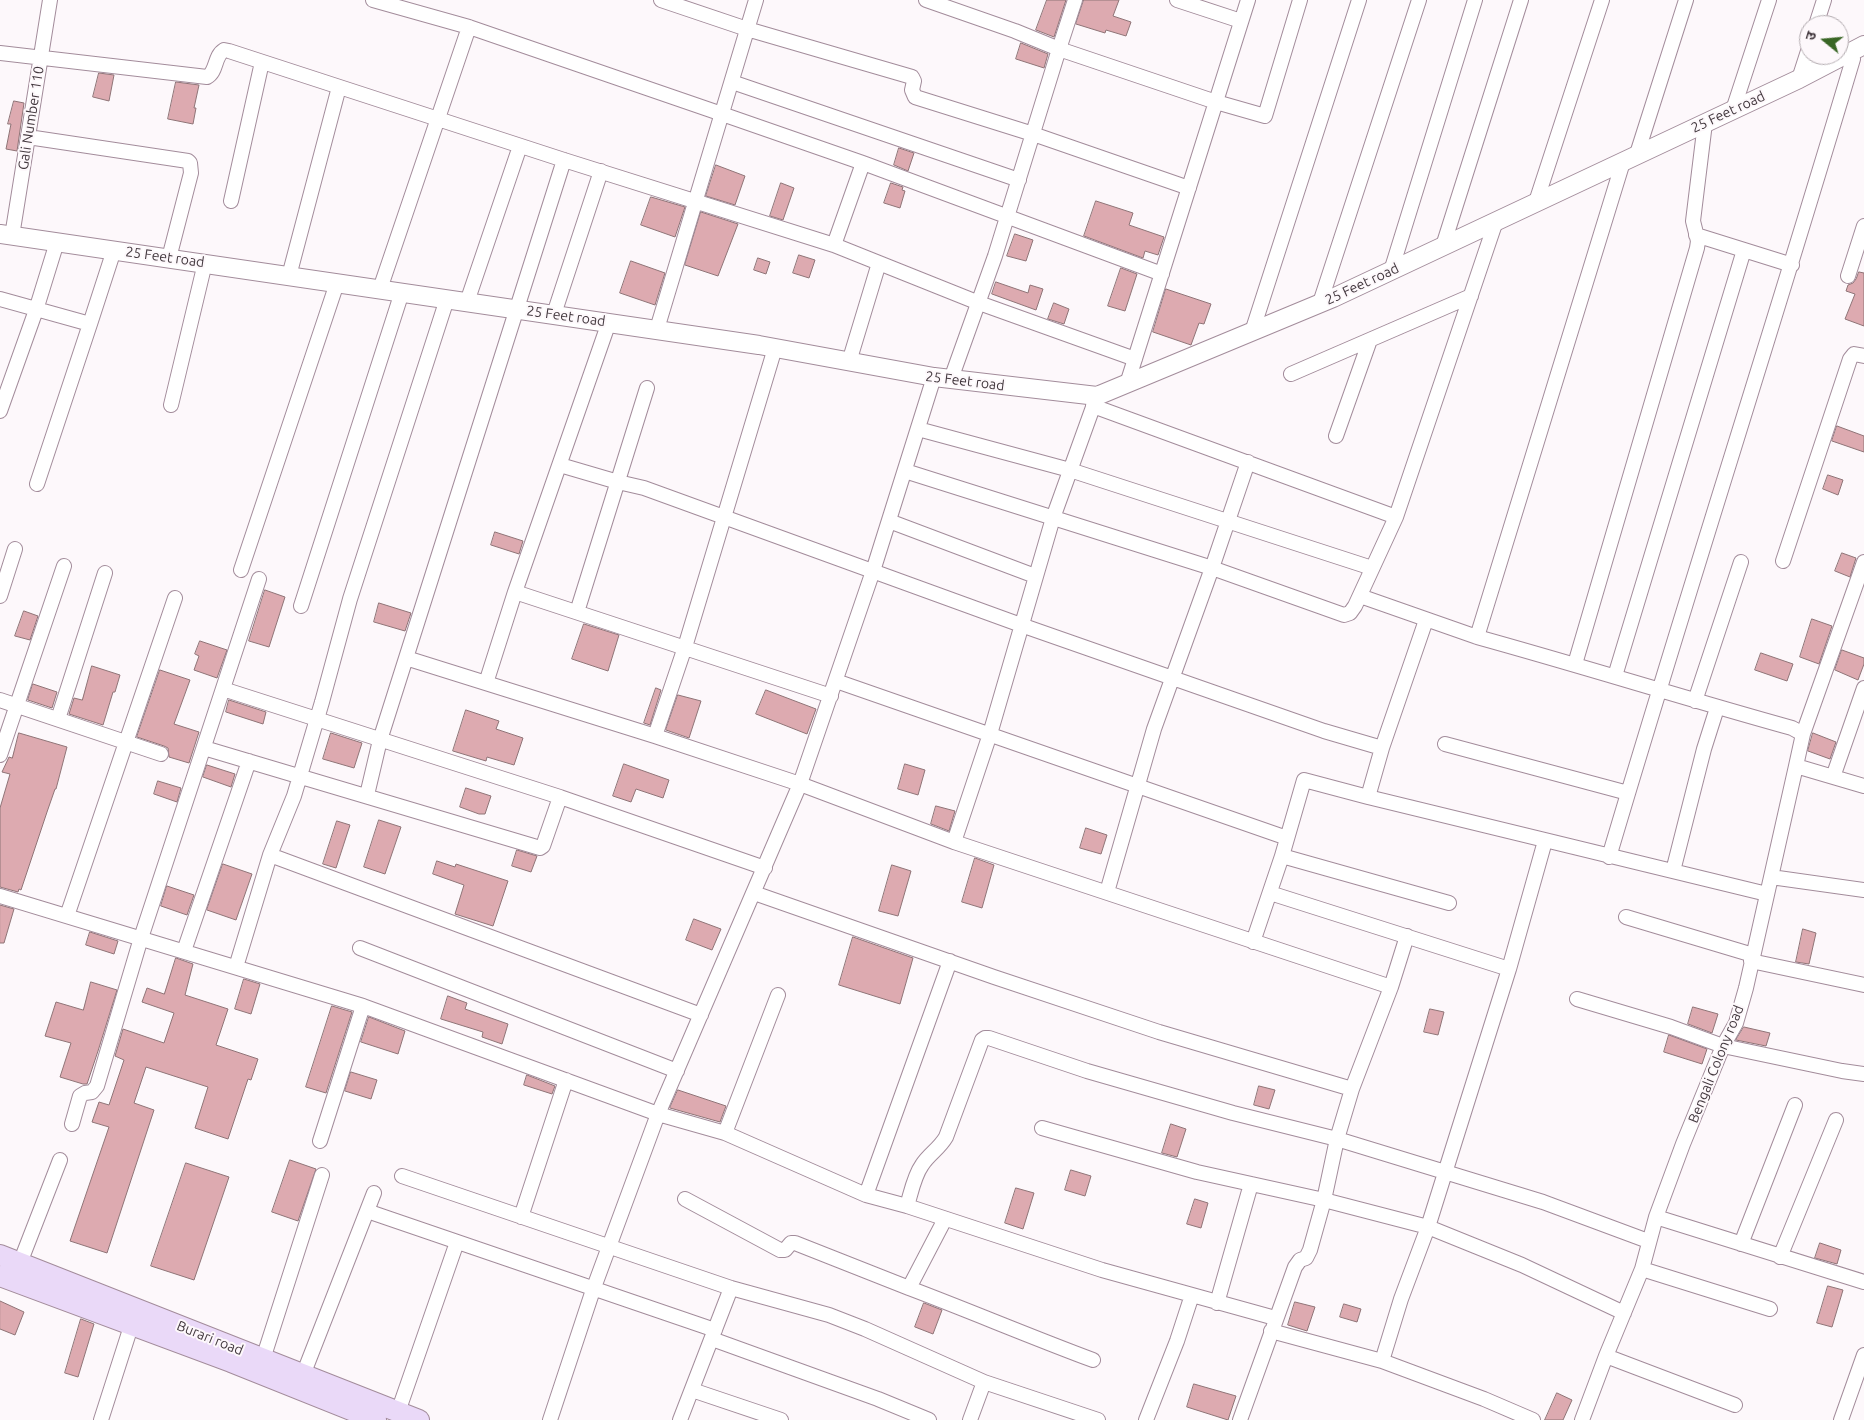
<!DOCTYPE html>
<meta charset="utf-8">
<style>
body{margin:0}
#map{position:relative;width:1864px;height:1420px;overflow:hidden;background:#fdf8fb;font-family:Ubuntu,"Noto Sans Devanagari",sans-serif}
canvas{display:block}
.north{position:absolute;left:1799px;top:15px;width:50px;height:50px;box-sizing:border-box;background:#fdf8fb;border:1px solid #b3acb0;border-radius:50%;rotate:287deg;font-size:14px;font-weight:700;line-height:20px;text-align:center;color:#43393f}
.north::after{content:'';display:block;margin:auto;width:18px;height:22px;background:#396625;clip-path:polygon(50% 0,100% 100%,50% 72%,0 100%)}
</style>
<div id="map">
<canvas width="1864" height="1420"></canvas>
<div class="north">उ</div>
</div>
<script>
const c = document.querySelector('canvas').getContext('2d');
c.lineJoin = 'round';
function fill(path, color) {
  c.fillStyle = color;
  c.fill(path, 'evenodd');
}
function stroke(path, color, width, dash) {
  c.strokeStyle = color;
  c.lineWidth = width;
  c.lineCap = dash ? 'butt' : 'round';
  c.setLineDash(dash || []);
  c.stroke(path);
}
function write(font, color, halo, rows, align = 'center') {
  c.font = font + ' Ubuntu,sans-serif';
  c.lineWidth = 4;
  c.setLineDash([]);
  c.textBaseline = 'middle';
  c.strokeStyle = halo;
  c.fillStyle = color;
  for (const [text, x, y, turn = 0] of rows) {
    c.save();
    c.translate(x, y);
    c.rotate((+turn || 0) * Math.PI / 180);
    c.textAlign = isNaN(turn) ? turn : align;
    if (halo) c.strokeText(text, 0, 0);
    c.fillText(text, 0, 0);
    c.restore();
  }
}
const building = new Path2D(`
 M1047,0H1066L1054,37L1036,30Z
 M1084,0H1119L1113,16L1131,22L1126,36L1106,30L1105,33L1076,24Z
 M1021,43L1048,54L1044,68L1016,59Z
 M99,73L114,75L109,101L93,97Z
 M176,82L199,85L194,108H196L193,124L168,119Z
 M14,101L24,103L17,151L6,149L11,124H8Z
 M899,148L914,153L908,171L894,165Z
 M716,165L745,176L735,205L706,196Z
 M781,183L794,188L783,220L770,216Z
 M891,183L903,187L902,190L905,191L900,208L884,203Z
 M651,197L685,207L675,237L641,225Z
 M1096,201L1133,213L1129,225L1164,237L1158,255L1145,251L1143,258L1084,236Z
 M701,212L738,224L718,276L685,265Z
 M1015,234L1033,240L1026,261L1007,256Z
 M799,255L815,260L809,278L793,273Z
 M758,258L770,262L766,274L754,270Z
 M631,261L665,273L655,305L620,293Z
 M1121,268L1137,274L1125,311L1108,306Z
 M1859,272L1864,273V326L1845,319L1855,294L1846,291L1848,285L1853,283L1856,279Z
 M996,282L1028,293L1030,285L1043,289L1036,310L992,294Z
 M1166,289L1211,304L1204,324L1199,323L1191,345L1153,332Z
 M1054,303L1069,309L1064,324L1048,319Z
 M1837,426L1864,436V452L1832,441Z
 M1828,475L1843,480L1838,495L1823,489Z
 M495,532L523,541L519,554L491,545Z
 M1842,553L1856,558L1850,577L1835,571Z
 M265,590L285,597L269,647L249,641Z
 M379,603L411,613L405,631L374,622Z
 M24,611L38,616L30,640L15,636Z
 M1812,619L1832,626L1819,664L1800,657Z
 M584,624L619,635L608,671L572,659Z
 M200,641L227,650L217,678L194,670L199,656L195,654Z
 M1842,650L1864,658V664L1858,680L1835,670Z
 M1761,653L1793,664L1787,681L1755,670Z
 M92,666L120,675L115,692H113L103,725L69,714L74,698L82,700Z
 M160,670L190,680L174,724L199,732L189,763L169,757L168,748L164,746L137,737Z
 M33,684L57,692L52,708L28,700Z
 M656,688L661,690L650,725L644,723Z
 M766,690L816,709L807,734L756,714Z
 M678,695L701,701L689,738L666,730Z
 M229,700L266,712L263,724L226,712Z
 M466,710L499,721L496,729L523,738L514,765L487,757L486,761L453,751Z
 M19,733L67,747L56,789H55L47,812L21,890L19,889L18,892L0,887V808L10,774L2,772L9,757L12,758Z
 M331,733L362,743L354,768L323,759Z
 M1813,733L1836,742L1830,759L1808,751Z
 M624,764L669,780L663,798L636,789L631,802L613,796Z
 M905,764L925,770L918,795L898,789Z
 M207,765L235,774L231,787L203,777Z
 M158,781L181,788L177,802L154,794Z
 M466,788L491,796L485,814H479L460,807Z
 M936,806L955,811L949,831L931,824Z
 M379,820L401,827L385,874L364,867Z
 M337,821L350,825L336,868L323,864Z
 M1086,828L1107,835L1101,854L1080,848Z
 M517,850L537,856L531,872L512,866Z
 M975,858L994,865L982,908L962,902Z
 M437,861L455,867L456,864L508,881L493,926L455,914L464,885L433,874Z
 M223,864L252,874L236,920L207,910Z
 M892,865L911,871L898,916L879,911Z
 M167,886L194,895L187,915L161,906Z
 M0,905L14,909L4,943H0Z
 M694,919L721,929L712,950L686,940Z
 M1803,929L1816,933L1809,964L1796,962Z
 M90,932L118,941L114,954L86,945Z
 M853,937L913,958L900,1004L839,985Z
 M176,958L193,964L185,995L228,1009L216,1045L258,1059L251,1080L248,1079L228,1139L195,1128L208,1087L146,1067L134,1103L154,1110L107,1253L70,1241L109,1127L92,1122L99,1102L109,1105L124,1060L115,1056L123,1029L164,1043L174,1013L142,1002L147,988L164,994Z
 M244,979L260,984L251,1014L235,1009Z
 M91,982L117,990L98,1051L87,1084H83L60,1077L71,1043L45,1036L56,1002L83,1010Z
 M448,996L467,1003L465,1009L508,1024L502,1044L482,1037L483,1032L441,1019Z
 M332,1006L352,1012L326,1093L306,1087Z
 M1693,1007L1718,1014L1712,1033L1688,1024Z
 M1430,1009L1444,1012L1438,1035L1424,1032Z
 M369,1017L405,1031L398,1054L361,1042Z
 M1744,1027L1770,1033L1766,1046L1736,1040Z
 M1669,1035L1707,1049L1702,1064L1664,1052Z
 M351,1072L377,1080L371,1099L345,1091Z
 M527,1075L555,1086L552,1094L524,1085Z
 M1259,1086L1275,1090L1269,1109L1254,1105Z
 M678,1090L726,1106L720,1122L670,1108Z
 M1171,1124L1186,1129L1177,1157L1162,1153Z
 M290,1160L316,1169L298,1221L272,1212Z
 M186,1163L229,1177L194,1280L151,1266Z
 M1071,1170L1091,1176L1085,1196L1065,1190Z
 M1016,1188L1034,1193L1023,1229L1005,1223Z
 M1195,1199L1208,1203L1201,1228L1187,1224Z
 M1820,1243L1841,1250L1837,1264L1815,1258Z
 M1828,1286L1843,1290L1832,1327L1817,1323Z
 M0,1301L24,1312L15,1335L0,1329Z
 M1295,1302L1315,1307L1307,1331L1288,1325Z
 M924,1303L942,1310L933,1334L915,1327Z
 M1344,1304L1361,1309L1357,1322L1340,1317Z
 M81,1319L94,1324L78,1377L65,1373Z
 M1194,1384L1236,1396L1228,1420L1187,1407Z
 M1557,1393L1572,1400L1563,1420H1545Z`);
const minor = new Path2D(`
 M373,0L469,27L722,114L863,163L1162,274
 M661,0L747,29L912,77L914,81L912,90L915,97L1033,134L1189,188
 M926,0L1015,31L1059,49L995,256L951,379
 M1075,0L1059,49L1216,102L1265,116L1300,0
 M1177,0L1241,21
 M1816,25L1824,0
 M0,53L207,77C217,72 214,56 224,50L229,51L564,160L834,245L863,163
 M1799,79L1809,48
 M732,82L1019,180
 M1733,110L1769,0
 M28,137L188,161L190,163L191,173L169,258
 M1636,157L1686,0
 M231,201L262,62
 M1536,202L1602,0
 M1696,235L1792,265
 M12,236L50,0
 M834,245L879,263
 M1443,246L1521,0
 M1391,271L1475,0
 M289,276L339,87
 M1848,276L1864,226
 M380,289L469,27
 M0,299L90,324L114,250
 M467,302L520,146
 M1320,303L1419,0
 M554,314L601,171
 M657,329L756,0
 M1252,332L1359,0
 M849,362L879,263L979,303L1135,359
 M1291,374L1471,296
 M1127,384L1248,0
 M171,405L205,263
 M1093,406L1396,517L1496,221
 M0,411L36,310L57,242
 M918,429L1070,470L1372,568
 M1336,436L1370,340
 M560,465L618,482L644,488L1021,625L1324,731L1382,748
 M905,471L1212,568L1344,615L1350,613L1355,606L1396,517
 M37,484L90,324
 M889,521L1035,576
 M1783,561L1850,359L1854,354L1864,356
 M241,570L337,283
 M515,592L831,696
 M0,596L15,549
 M1360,596L1477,637L1623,162
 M301,606L402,292
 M577,612L647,388
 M1426,620L1382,748L1368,797L1767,894
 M1477,637C1582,666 1687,699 1792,728L1803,734L1796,766
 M406,658L655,736L800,784L954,842L990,734L1053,518L1097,396
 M1575,664L1697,248L1698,241L1693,221L1705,123
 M1615,676L1744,250
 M836,681L1287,838
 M486,683L515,592L609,322
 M223,689L560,797
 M0,700L161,754
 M1695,701L1741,562
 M58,719L105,573
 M1803,734L1864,562
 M655,736L685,647L775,348
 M1445,744L1628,793
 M204,748L540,848L543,846L560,797L765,868
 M0,755L64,566
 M1833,777L1864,688
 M367,795L380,740L564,160
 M954,842L1391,987
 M270,855L701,1015
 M1282,856L1449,903
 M1609,857C1688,590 1774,325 1853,59
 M1673,871L1704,749L1717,708
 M1771,877L1864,890
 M1107,892L1154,729L1212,568L1248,462
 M754,893L994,977L1159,1032L1352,1089
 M1270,893L1509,969
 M0,896L363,1006L658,1114L725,1133L866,1195L907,1206L1102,1270L1275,1318
 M67,916L175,598
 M1626,917L1753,955
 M1253,942L1282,856L1304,780L1368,797
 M360,948L677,1071
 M184,951L249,761
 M1751,961L1864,985
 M236,967L270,855L294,796L322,702L350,599L447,299
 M1577,999L1671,1027L1723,1046L1842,1071L1864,1074
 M72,1124L80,1096L85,1093L92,1092L97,1086L141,938L259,579
 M1042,1128L1197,1172L1324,1200L1428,1227L1522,1265L1624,1313
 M725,1133L778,995
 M320,1141L363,1006
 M402,1176L731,1288L829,1315L865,1329L984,1382L1098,1420
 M866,1195L950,961
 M685,1199L780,1250H785L791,1243H795L909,1288
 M907,1206C911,1193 914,1176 922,1165C929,1154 939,1149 946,1137L982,1040L985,1038H989L1087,1071L1233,1113L1337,1139L1543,1202L1648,1241
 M367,1211L715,1330
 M521,1217L566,1080
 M1656,1217L1864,1282
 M945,1219L909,1288C970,1311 1031,1337 1093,1360
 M1741,1244L1795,1105
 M1780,1257L1836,1120
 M20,1263L60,1160
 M1642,1269L1770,1309
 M1217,1303L1251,1184
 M1271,1331L1382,1361L1401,1299L1428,1227L1509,969L1545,841
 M712,1339L878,1399L929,1420
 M1606,1356L1735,1405
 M263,1359L322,1175
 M1382,1361L1484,1399L1533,1420
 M303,1375L374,1193
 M692,1390L781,1420
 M398,1412L457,1242
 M101,1420L134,1317
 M550,1420L593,1290L658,1114L800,784L873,571L934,377
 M680,1420L731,1288
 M970,1420L984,1382
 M1146,1420L1177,1341L1192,1295
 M1240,1420L1295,1267L1300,1260L1306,1258L1310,1250L1324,1200L1337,1139L1352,1089L1391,987L1407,936
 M1582,1420L1606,1356L1642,1269L1656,1217L1683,1144L1723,1046L1736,1023L1746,988L1796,766L1864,786
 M1841,1420L1864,1355`);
const tertiary = new Path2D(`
 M0,234L759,345L934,377L1097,396L1333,298L1799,79L1864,45`);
const secondary = new Path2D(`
 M0,1255L419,1420
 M0,1276L231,1362L376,1420`);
const streetNames = [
 ["25 Feet road",1728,112,-25],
 ["Gali Number 110",31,118,-81],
 ["25 Feet road",165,257,8],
 ["25 Feet road",1362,284,-25],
 ["25 Feet road",566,316,8],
 ["25 Feet road",965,381,7],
 ["Bengali Colony road",1716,1064,-68],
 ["Burari road",210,1338,22]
];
fill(building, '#ddaab0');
stroke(building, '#8f7477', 1);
stroke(minor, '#a38c9b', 16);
stroke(tertiary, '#a38c9b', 20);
stroke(secondary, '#a38c9b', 22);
stroke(minor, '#fff', 14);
stroke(tertiary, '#fff', 18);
stroke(secondary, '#ead9f8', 20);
write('14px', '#43393f', '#fdf8fb', streetNames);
</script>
